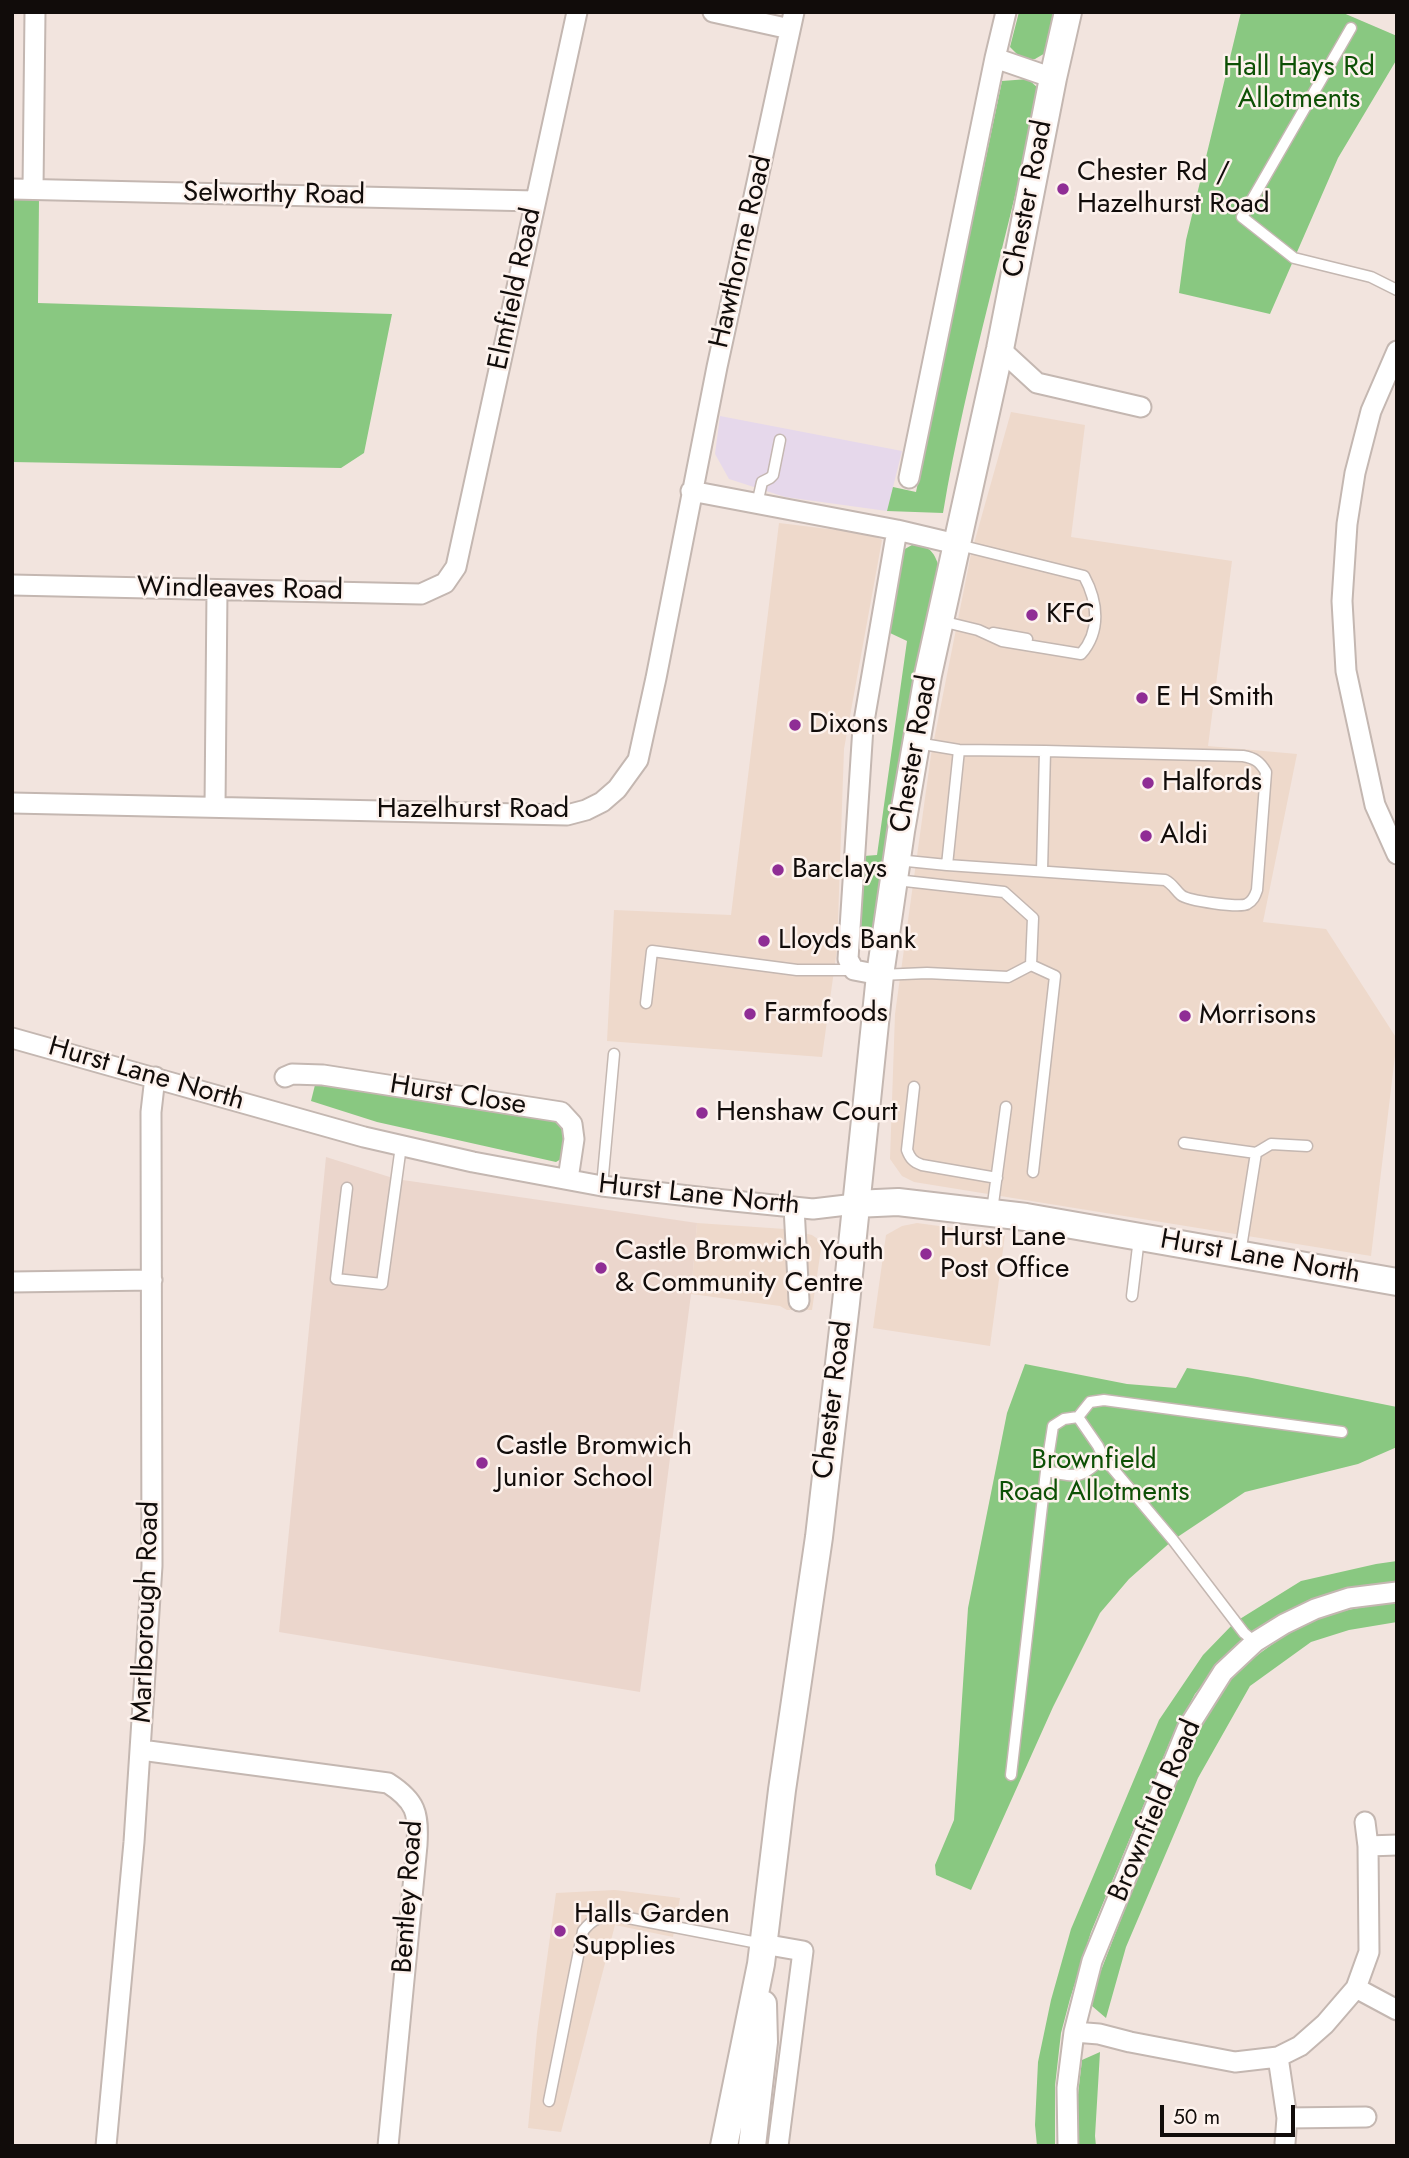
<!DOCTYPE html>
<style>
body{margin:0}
#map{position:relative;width:1409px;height:2158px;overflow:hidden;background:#f2e4de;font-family:Jost,sans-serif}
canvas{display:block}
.frame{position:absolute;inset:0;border:14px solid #110c0a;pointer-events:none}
.scale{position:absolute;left:1160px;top:2105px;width:135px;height:32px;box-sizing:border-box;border:4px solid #110c0a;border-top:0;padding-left:9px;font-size:21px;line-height:24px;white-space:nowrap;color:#110c0a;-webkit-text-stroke:5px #fdf2ed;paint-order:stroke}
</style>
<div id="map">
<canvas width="1409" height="2158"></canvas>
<div class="frame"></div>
<div class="scale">50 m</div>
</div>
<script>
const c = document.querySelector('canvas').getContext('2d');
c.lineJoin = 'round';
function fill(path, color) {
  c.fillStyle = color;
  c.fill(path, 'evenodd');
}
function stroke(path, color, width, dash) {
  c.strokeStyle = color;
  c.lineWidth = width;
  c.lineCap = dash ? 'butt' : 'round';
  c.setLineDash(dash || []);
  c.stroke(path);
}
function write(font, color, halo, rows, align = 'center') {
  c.font = font + ' Jost,sans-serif';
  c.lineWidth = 5;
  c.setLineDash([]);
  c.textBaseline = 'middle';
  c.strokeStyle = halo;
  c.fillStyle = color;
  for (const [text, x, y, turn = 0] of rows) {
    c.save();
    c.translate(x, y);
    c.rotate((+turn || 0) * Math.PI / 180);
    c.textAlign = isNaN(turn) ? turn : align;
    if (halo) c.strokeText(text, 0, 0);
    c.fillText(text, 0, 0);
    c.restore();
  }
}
const commercial = new Path2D(`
 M1011,412L1085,425L1071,537L1232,561L1208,746L1297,754L1263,922L1326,929L1397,1039L1371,1256L914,1182L902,1176L890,1159L895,1014L931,755L971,554Z
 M779,523L870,534L882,540L844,749L837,949L822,1057L607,1041L614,910L731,915Z
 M697,1223L785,1229L812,1235L822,1242L812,1310H787L780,1306L691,1294Z
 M917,1223L1005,1235L990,1346L873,1328L886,1235L902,1226Z
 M615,1890L680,1898L673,1937L615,1925L561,2132L528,2128L537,2032L556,1893Z`);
const built = new Path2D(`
 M326,1157L396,1179L697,1223L691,1294L640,1692L279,1632Z`);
const medical = new Path2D(`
 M720,416L902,451L887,511L785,497L729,479L715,454Z`);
const green = new Path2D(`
 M1019,12H1057L1047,52L1035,59H1022L1010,47Z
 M1241,12H1341L1397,36V59L1338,158L1270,314L1179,293L1186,240Z
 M1028,79L1039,89C1010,231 967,370 943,513L887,511L893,487L916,492L1002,81Z
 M12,199H39L38,303L392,314L364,453L341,468L12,462Z
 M912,545C927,546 933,549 938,564L893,803L871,939L858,933L864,856L877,855L907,641L890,633L903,550Z
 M315,1085L457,1104L553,1120L565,1126L566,1156L556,1162L377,1122L311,1101Z
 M1025,1364L1127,1384L1176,1388L1187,1368L1247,1377L1397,1407V1447L1358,1464L1245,1492L1173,1540L1129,1579L1100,1613L1053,1707L971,1890L936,1875L935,1865L954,1820L968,1608L1007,1413Z
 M1397,1561V1582L1318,1597L1258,1628L1227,1655L1195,1694L1171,1739L1091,1932L1070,1999L1061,2033L1055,2086V2146H1037L1035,2125L1038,2062L1051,2000L1071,1929L1159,1720L1203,1655L1235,1622L1301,1581L1376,1564Z
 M1397,1603V1622L1349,1630L1311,1642L1250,1686L1198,1778L1126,1947L1106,2018L1092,2006L1095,1986C1117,1929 1139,1873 1161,1817C1177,1777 1193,1736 1215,1700C1234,1668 1288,1629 1323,1617C1347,1608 1372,1606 1397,1603Z
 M1100,2052L1095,2136L1096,2146H1077L1076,2112L1082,2060Z`);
const lane = new Path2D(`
 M1351,28L1242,217L1294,258L1371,277L1397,290
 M757,504L762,482L770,478L773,475L780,440
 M941,621L978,630L1002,641L1081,654C1101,631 1098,602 1084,576L959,545
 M993,633L1027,639
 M917,743L959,750L1045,751L1042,871
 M897,860L947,865L1165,880C1173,884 1175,890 1181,895C1188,901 1240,908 1247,904C1253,901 1255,896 1257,890L1266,772C1260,762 1255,758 1243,756L1045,751
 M947,865L959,750
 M1031,965L1055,976L1033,1172
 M880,975L927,973L1008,977L1031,965L1033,918L1004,892L896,880
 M646,1003L652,951L797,970H853
 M914,1087L907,1150C910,1158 913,1162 922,1165L997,1178
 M1184,1143L1256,1153L1271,1144L1307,1146
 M602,1186L614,1054
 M347,1188L336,1279L382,1284L401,1146
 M992,1211L1006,1107
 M1240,1254L1256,1153
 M1132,1296L1139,1238
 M1078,1417L1090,1402L1104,1400L1342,1432
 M1103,1457L1098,1446L1078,1417L1064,1419L1053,1426L1046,1471C1076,1477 1081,1480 1103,1457L1173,1540L1244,1633L1255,1642
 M1011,1775L1046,1471
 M549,2101L583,1931C593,1918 601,1916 618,1916L763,1944`);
const street = new Path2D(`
 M713,12L790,29
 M995,58L1053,78
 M12,189L535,201
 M33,189L35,12
 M1000,349L1037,383L1141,407
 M1397,351L1371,411L1355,473L1347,524L1342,601L1346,671L1375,805L1397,854
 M909,478L995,58L1006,12
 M691,491L897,530L956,544
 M12,585L421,594L445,583L456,567L577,12
 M12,803L567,815L586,810L602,802L617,789L638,760L656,678L717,367L794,12
 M215,807L217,590
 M880,975L854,970L848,959L863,727L897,530
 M12,1038L364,1137L473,1162L602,1186L724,1200L813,1209L855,1204
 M285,1077L292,1074L323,1075L561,1112L572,1124L574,1139L568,1179
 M794,1207L799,1301
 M12,1282L152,1280
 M141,1750L388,1783C416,1801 419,1813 417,1845L388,2146
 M1368,1846L1397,1845
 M763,1944L803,1951L778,2146
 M1356,1988L1397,2010
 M1074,2032L1099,2034L1130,2042L1235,2062L1278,2057L1300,2046L1325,2024L1356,1988L1369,1952L1368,1846L1365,1822
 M1278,2057L1287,2118L1285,2143
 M1287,2118L1366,2117
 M106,2146L134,1842L152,1566L151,1112L155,1077
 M1068,2146L1067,2088L1074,2032L1092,1961L1187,1729L1223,1672L1255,1642L1284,1624L1315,1609L1349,1598L1397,1592`);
const secondary = new Path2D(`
 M855,1204L898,1202L1026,1217L1397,1282
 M724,2146L761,1964L782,1790L819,1537L846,1303L880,975L901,831L928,675L1000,349L1053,78L1068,12
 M752,2146L764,2042L763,2004`);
const markers = [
 [1063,189,7,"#8f2d95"],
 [1032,615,7,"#8f2d95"],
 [1142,698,7,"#8f2d95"],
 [795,725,7,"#8f2d95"],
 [1148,783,7,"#8f2d95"],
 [1146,836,7,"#8f2d95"],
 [778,870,7,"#8f2d95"],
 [764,941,7,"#8f2d95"],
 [750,1014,7,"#8f2d95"],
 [1185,1016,7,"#8f2d95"],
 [702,1113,7,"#8f2d95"],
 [926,1254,7,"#8f2d95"],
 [601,1268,7,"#8f2d95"],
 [482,1463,7,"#8f2d95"],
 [560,1931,7,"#8f2d95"]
];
const parkNames = [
 ["Hall Hays Rd",1299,68],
 ["Allotments",1299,100],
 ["Brownfield",1094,1461],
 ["Road Allotments",1094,1493]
];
const poiNames = [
 ["Chester Rd /",1077,173],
 ["Hazelhurst Road",1077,205],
 ["KFC",1046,615],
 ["E H Smith",1156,698],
 ["Dixons",809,725],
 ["Halfords",1162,783],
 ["Aldi",1160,836],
 ["Barclays",792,870],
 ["Lloyds Bank",778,941],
 ["Farmfoods",764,1014],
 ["Morrisons",1199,1016],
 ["Henshaw Court",716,1113],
 ["Hurst Lane",940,1238],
 ["Post Office",940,1270],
 ["Castle Bromwich Youth",615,1252],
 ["& Community Centre",615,1284],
 ["Castle Bromwich",496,1447],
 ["Junior School",496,1479],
 ["Halls Garden",574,1915],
 ["Supplies",574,1947]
];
const streetNames = [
 ["Selworthy Road",274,195,1],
 ["Chester Road",1029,199,-79],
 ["Hawthorne Road",742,252,-77],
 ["Elmfield Road",516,289,-78],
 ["Windleaves Road",240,590,1],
 ["Chester Road",915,754,-80],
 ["Hazelhurst Road",473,810],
 ["Hurst Lane North",146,1075,16],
 ["Hurst Close",458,1096,9],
 ["Hurst Lane North",699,1196,6],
 ["Hurst Lane North",1260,1258,10],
 ["Chester Road",834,1400,-83],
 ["Marlborough Road",147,1612,-88],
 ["Brownfield Road",1156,1811,-67],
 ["Bentley Road",409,1897,-86]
];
fill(commercial, '#eed9cb');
fill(built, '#ebd6cc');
fill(medical, '#e6d8eb');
fill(green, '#89c881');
stroke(lane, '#c4b7b1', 13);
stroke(street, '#c4b7b1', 23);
stroke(secondary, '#c4b7b1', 30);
stroke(lane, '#fff', 10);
stroke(street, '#fff', 19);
stroke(secondary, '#fff', 26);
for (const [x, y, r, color] of markers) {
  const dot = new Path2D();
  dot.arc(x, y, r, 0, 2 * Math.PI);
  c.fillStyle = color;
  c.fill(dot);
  stroke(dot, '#fdf2ed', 2.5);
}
write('28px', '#0d5005', '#fdf2ed', parkNames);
write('28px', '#110c0a', '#fdf2ed', poiNames, 'left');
write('28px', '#110c0a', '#fdf2ed', streetNames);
</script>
